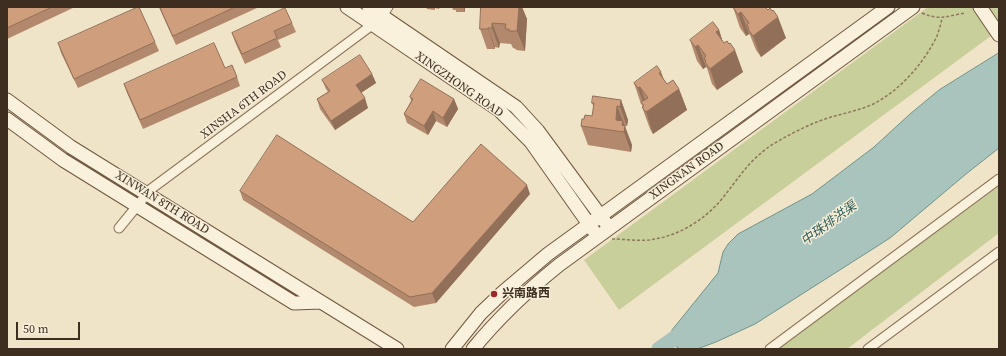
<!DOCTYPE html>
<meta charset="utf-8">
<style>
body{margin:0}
#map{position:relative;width:1006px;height:356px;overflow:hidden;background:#f0e4c8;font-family:"Source Serif 4",serif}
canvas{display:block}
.frame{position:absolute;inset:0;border:8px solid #3d2e20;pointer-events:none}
.scale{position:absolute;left:16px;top:322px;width:64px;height:18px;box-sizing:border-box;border:2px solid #3d2e20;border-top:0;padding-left:5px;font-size:12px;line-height:14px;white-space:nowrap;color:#3d2e20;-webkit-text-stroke:3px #f7eed8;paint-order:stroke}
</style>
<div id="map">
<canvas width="1006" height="356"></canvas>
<div class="frame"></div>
<div class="scale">50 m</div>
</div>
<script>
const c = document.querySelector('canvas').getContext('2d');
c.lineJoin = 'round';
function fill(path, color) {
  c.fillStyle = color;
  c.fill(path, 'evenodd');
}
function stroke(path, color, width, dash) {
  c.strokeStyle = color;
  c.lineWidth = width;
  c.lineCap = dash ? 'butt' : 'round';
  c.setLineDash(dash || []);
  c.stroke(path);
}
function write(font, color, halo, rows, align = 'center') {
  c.font = font + ' "Source Serif 4","Noto Sans SC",serif';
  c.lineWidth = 3;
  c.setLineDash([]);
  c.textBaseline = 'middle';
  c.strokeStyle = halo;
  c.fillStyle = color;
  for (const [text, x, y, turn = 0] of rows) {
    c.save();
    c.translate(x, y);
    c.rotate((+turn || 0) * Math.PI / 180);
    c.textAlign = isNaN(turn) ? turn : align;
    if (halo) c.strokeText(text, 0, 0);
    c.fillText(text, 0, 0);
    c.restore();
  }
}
const green = new Path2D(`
 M928,7H999V30L619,310L584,260Z
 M999,186V233L847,349H777Z`);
const water = new Path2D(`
 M999,53V148L966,174L890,238L755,324L716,342L697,349H680L669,342L672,330L718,273L723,252L728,244L738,234L812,194L874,147L910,114L939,90Z`);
const river = new Path2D(`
 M659,349L686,330`);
const path = new Path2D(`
 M922,13C941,21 946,16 965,13
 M612,239C625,239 643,242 655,239C680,235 705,219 721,200C739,178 750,158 775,143C790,134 806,126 822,120C839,114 854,112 871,105C899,92 924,63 937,36C939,30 941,24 942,18`);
const street = new Path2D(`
 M119,228L151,189L372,25L382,16L388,7
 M770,349L999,179
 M868,349L999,252`);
const secondary = new Path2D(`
 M347,7L499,110L531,142L593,230
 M369,7L516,107L538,131L605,222
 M980,7L999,35
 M7,100L71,147L397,349
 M7,119L63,160L294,303L321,302
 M452,349L481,313L502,293L548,254L888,7
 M473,349C499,317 528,290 559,265L913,7`);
const wall = new Path2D(`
 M7,7H75L7,39Z
 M159,7H257V8L176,45Z
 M426,7H440L439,9L435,8V10L427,9Z
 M452,7H465V12H456V10H453Z
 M481,7H522L527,19L525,51L516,50V49L513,48L511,44L500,43L499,48L495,47V49H487L480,29Z
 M733,7L768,10L786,38L761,57L756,50L750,35L749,34L746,36L740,28Z
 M292,23L296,32L278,40L281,47L245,64L235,42L232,33Z
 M719,30L722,40L743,72L717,90L712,84L707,68L706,67L703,69L697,61L690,40Z
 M155,42L159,51L78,88L61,53L58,43Z
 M225,68L237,77L240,86L143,129L127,93L124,84Z
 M372,74L376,83L361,93L368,108L335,130L320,109L317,99L328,92L326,89L322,80Z
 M664,80L667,84L679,89L687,110L653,134L650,129L642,107L643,106L641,104L634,83Z
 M410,97L454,99L458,109L447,127L436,121L428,135L407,123L404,114L411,101Z
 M621,100L628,120L627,126H625L632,145L631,152L588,145L581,126L584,119L592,116L594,108L592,103Z
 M240,191L413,222L530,194L436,303L414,307L243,200Z`);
const shadedWall = new Path2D(`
 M463,7H465V12Z
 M519,7H522L527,19L525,51L517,31Z
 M741,12L749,34L746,36L738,14Z
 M778,17L786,38L761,57L753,36Z
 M492,23L500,43L499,48L492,28Z
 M488,28L495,47V49L488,29Z
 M719,30L726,52L716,32Z
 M698,45L706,67L703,69L695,47Z
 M735,50L743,72L717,90L710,69Z
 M661,72L669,93L659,73Z
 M372,74L376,83L359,94L356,85Z
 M640,87L648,108L646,110L638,88Z
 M679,89L687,110L653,134L646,112Z
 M365,98L368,108L335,130L331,121Z
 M454,99L458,109L447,127L443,118Z
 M621,100L628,120L627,126L620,107Z
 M617,106L632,145L631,152L624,132L616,120Z
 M433,111L436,121L428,135L424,126Z
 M527,185L530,194L436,303L432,293Z`);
const building = new Path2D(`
 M7,7H52L7,28Z
 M138,7H139L155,42L74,79L58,43Z
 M160,7H235L173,36Z
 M481,7H519L517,31H509V29H505L506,24L492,23V28H488V29H480Z
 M733,7H765L768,10L770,8L772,11L773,10L778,17L753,36L748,29L749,28L747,25L749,23L741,12L738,14Z
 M285,8L292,23L274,31L277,38L242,54L232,33Z
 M713,22L719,30L716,32L724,43L727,41L729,44L730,43L735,50L710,69L705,62L706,61L704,58L706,56L698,45L695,47L690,40Z
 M214,43L225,68L232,65L237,77L140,120L124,84Z
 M360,55L372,74L356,85L365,98L331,121L317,99L330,91L322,80Z
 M657,66L661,72L659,73L667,84L673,80L679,89L646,112L642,107L644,106L641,102L648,98L640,87L638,88L634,83Z
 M421,79L454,99L443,118L433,111L424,126L404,114L413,99L410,97Z
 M593,96L621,100L620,107L617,106L616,120L623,121L622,125L625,126L624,132L581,126L582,119H584L585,115L592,116L594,103H592Z
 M277,135L413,222L481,144L527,185L432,293L410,297L240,191Z`);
const markers = [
 [494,294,4,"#9e2a2b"]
];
const streetNames = [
 ["XINGZHONG ROAD",459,85,35],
 ["XINSHA 6TH ROAD",244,105,-37],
 ["XINGNAN ROAD",687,171,-36],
 ["XINWAN 8TH ROAD",162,203,32]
];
const poiNames = [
 ["兴南路西",502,294]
];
const waterNames = [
 ["中珠排洪渠",829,224,-36]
];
fill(green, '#c9cf9b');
fill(water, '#a9c4bc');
stroke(water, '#6f938a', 1);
stroke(river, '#a9c4bc', 15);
stroke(street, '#8d765c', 11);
stroke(secondary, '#6f573f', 15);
stroke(path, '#8d765c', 1.5, [3, 2]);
stroke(street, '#faf1dc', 9);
stroke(secondary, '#faf1dc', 13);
fill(wall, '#b2896c');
fill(shadedWall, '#916f58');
fill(building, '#cf9f7d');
stroke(building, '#916f58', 1);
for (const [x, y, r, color] of markers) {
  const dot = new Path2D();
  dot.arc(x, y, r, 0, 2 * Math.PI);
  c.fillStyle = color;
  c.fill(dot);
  stroke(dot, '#f7eed8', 1.5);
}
write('12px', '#3d2e20', '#f7eed8', streetNames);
write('bold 12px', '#3d2e20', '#f7eed8', poiNames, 'left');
write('italic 13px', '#2f5d5a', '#f7eed8', waterNames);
</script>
